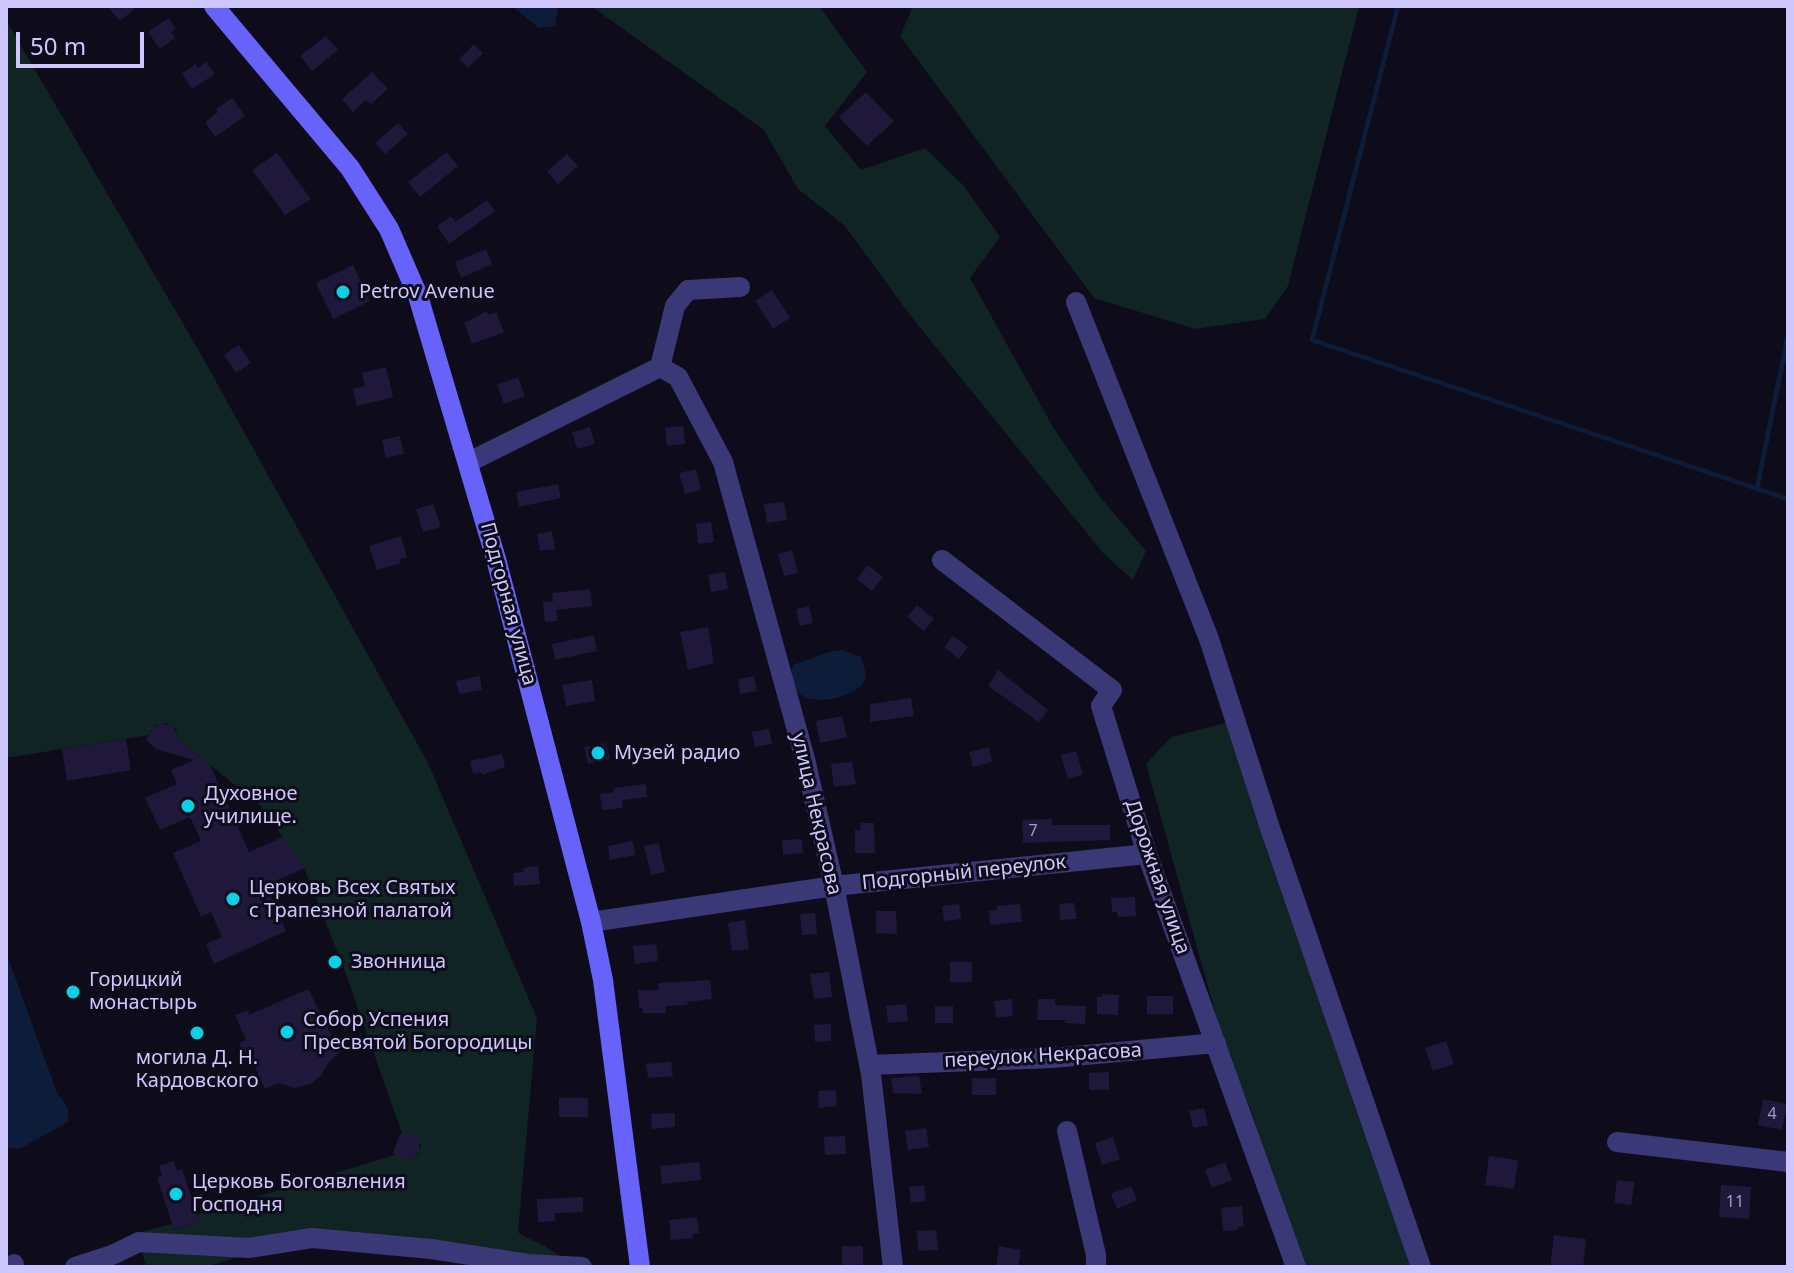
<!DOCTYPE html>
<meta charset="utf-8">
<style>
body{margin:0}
#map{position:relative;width:1794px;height:1273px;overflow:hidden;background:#0e0b1a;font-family:"Noto Sans",sans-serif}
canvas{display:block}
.frame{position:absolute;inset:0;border:8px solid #cec7fd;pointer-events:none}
.scale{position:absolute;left:16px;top:32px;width:128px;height:36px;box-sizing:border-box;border:4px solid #cec7fd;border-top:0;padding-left:10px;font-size:24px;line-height:28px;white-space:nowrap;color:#cec7fd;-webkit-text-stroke:6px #0e0b1a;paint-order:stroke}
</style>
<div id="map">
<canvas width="1794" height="1273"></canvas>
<div class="frame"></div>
<div class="scale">50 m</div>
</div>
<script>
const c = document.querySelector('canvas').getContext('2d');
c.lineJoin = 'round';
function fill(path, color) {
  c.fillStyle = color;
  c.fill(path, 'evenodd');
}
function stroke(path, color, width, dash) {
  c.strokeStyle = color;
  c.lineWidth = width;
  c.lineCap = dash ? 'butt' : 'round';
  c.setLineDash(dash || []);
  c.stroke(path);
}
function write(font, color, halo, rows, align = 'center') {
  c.font = font + ' "Noto Sans",sans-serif';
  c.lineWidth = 6;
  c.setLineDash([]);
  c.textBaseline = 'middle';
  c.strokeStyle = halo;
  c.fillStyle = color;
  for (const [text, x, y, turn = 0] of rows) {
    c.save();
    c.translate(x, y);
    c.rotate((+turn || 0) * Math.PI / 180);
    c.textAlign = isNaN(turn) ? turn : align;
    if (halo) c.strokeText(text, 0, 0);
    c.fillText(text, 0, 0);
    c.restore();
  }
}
const green = new Path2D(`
 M591,6H819L867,72L825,126L861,170L925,148L963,185L1000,237L970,278L1053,427L1101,498L1146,551L1133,580L1103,553L913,319L845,226L798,189L764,130Z
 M913,6H1359L1288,286L1265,319L1195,329L1094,298L900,36Z
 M6,20L199,351L428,763L537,1018L518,1232C526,1239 534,1240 543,1245C553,1251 563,1258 574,1264L313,1236L205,1267H146L137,1233L172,1224L175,1230L199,1222L197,1215L398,1154C404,1161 411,1161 418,1155L421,1146L414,1137L403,1136L343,966L304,868L262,807L178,739L176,729L166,723L155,725L149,735L6,758Z
 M1226,723L1412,1267H1304L1249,1105L1225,1048L1146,764L1171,737Z`);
const water = new Path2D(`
 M512,6H558L555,26L539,28Z
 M842,650L861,657C862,662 866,671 866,676C863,701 779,718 793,665L829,652Z
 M6,952L56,1090L68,1109V1122L19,1149L6,1148Z`);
const stream = new Path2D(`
 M1398,6L1312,340L1788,499
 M1757,488L1788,336`);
const building = new Path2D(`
 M107,6H138L120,21Z
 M168,18L176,29L171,32L175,38L160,49L148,32Z
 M326,36L338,50L312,71L300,56Z
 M474,44L483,53L468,68L459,59Z
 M206,62L215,74L192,89L182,74L195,64L198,68Z
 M372,72L388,89L371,104L366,100L353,112L342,99Z
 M866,92L894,121L867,146L839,117Z
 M232,98L245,116L215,137L205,122L218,112L216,109Z
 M398,123L408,134L385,154L375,143Z
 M447,152L458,166L420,197L408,182Z
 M277,153L311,199L285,215L252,170Z
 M567,154L578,166L558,184L547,171Z
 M487,200L495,211L449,244L437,226L451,216L455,222Z
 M486,249L492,264L461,278L455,262Z
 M353,265L370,301L333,319L316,283Z
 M772,290L790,318L773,329L755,301Z
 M487,311L488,315L496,312L504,332L472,344L464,323Z
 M239,345L251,363L236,373L224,355Z
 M386,367L393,397L357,406L353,389L365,386L362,373Z
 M518,377L525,396L504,404L497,385Z
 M683,426L685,444L667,446L665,428Z
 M590,427L595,444L577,449L572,432Z
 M400,436L404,454L386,458L382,440Z
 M696,469L701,490L685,494L679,473Z
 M558,484L561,498L519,507L516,492Z
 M784,502L787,520L767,523L764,504Z
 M433,504L441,527L423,532L416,509Z
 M711,522L714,542L698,544L696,524Z
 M552,531L555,549L540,551L537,534Z
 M401,536L407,557L399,559L401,563L377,570L369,546Z
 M792,550L798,573L784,576L778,554Z
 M868,565L883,577L872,591L857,579Z
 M725,572L728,589L711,592L708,575Z
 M590,589L592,606L556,610L558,621L545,622L543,602H553L552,593Z
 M917,605L934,619L924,631L907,617Z
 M809,606L813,623L800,626L796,609Z
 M708,627L714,663L688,670L680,632Z
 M594,635L597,651L555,660L552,644Z
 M953,636L968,647L959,659L944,647Z
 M998,670L1048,710L1039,722L988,686Z
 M480,676L482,690L459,694L456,681Z
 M754,676L757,691L740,694L738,679Z
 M592,680L595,701L566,706L562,685Z
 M911,698L914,716L870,722V704Z
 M842,716L847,737L820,743L816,721Z
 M161,723L174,727L179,740L210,765L249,852L283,837L305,868L266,885L286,931L214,964L206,944L222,937L211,912L201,917L173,853L201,841L190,817L160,830L145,798L177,784L171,770L194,760L156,749L146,740L154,727Z
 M769,729L772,744L755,747L752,732Z
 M126,739L131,770L67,781L62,749Z
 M606,743L610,759L588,764L584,747Z
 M989,747L992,762L973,767L969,752Z
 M1076,751L1083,774L1068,779L1061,755Z
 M502,754L505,767L482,775L481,772L473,774L470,761Z
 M852,762L856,784L834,787L831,764Z
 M646,784L647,797L622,800L623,808L602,810L600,794L614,792V788Z
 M1052,819V825H1110V840L1023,843L1022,820Z
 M861,823H874L875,853H855V830H860Z
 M802,839L803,853L783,855L782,840Z
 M633,841L635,855L610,860L608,846Z
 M659,843L665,872L651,875L644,846Z
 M538,866L540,884L514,886L513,873L524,872L523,868Z
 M1135,897L1136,916L1118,917L1117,912H1112L1111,898Z
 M1074,903L1077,919L1060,920L1059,904Z
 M959,904L961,919L944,921L942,906Z
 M1020,904L1022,922L990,925L989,911L997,910V906Z
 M876,911H896L897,934L876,933Z
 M815,913L817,934L802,935L800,914Z
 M745,920L749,949L732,951L728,923Z
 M656,944L658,961L635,964L633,946Z
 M950,962H972V982H950Z
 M829,972L832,997L814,999L810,974Z
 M710,980L712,999L687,1002L688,1005L666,1006V1013H643L642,1008H639L638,990H659L658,983Z
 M308,989L340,1052L329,1062L321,1076L310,1084L295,1088L279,1083L265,1089L251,1058L246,1060L239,1043L246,1040L235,1015L248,1010L249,1015Z
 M1102,994L1119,995L1118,1015L1097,1014V997H1102Z
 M1147,996H1173V1014H1147Z
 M1012,999L1013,1016L996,1018L994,1001Z
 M1038,999H1055V1005L1086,1006L1085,1024L1065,1023V1020H1037Z
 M906,1004L908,1021L888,1023L886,1006Z
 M935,1006H953V1023H935Z
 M831,1024V1041L815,1042L814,1025Z
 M1446,1041L1454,1064L1433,1071L1425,1048Z
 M671,1062L673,1076L648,1078L646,1064Z
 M1109,1072V1090H1089V1073Z
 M919,1076L922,1094L893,1093L891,1078Z
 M972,1078H996V1095H972Z
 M836,1090L837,1106L819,1108L818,1091Z
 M559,1098H588V1117H559Z
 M1763,1099L1787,1104L1782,1130L1758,1125Z
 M1204,1108L1208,1125L1193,1128L1189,1111Z
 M675,1113V1127L652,1129L651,1114Z
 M926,1128L929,1147L908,1150L905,1131Z
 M400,1134L410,1135L418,1140L420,1149L416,1157L407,1160L393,1153Z
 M845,1136L846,1154L825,1155L824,1137Z
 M1113,1137L1120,1159L1102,1165L1095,1143Z
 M1489,1156L1518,1160L1514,1189L1485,1185Z
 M174,1161L177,1171L182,1169L199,1222L174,1230L157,1177L162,1176L159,1166Z
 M699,1162L701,1180L662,1184L660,1166Z
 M1225,1162L1232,1180L1212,1188L1205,1170Z
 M1617,1180L1635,1182L1631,1205L1614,1203Z
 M924,1185L926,1201L911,1203L909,1187Z
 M1721,1185L1751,1187L1749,1219L1719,1217Z
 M1131,1186L1137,1200L1117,1209L1111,1194Z
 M583,1197V1212L555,1213V1221L538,1222L537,1199Z
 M1242,1206L1244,1227H1238V1230L1223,1231L1221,1208Z
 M697,1217L699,1233L692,1234L693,1238L671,1240L669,1220Z
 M936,1230L938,1250L918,1251L917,1231Z
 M1554,1235L1586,1239L1583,1267H1550Z
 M842,1246H863V1265H842Z
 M999,1246L1021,1250L1018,1267H996Z`);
const street = new Path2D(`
 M1076,302L1209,639L1270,828L1421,1267
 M660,367L675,306L688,290L740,287
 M469,462L660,367L678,377L723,462L805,759L834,886L871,1074L893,1267
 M942,560L1112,690L1101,706L1147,854L1296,1267
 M591,922L834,886L1147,854
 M869,1065L1053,1058L1216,1043
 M1067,1131L1096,1255V1267
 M1617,1142L1788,1162
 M14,1264V1267
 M75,1267L112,1255L139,1242L249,1248L312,1238L431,1249L528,1264L582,1267`);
const secondary = new Path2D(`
 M214,6L350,168L389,229L418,296L496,559L591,922L603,980L640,1267`);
const markers = [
 [343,292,8,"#09cfe7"],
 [598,753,8,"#09cfe7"],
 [188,806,8,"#09cfe7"],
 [233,899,8,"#09cfe7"],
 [335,962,8,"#09cfe7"],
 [73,992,8,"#09cfe7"],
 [287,1032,8,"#09cfe7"],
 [197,1033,8,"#09cfe7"],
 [176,1194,8,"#09cfe7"]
];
const numberNames = [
 ["7",1033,831],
 ["4",1772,1114],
 ["11",1735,1202]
];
const poiNames = [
 ["Petrov Avenue",359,292],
 ["Музей радио",614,753],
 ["Духовное",204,794],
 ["училище.",204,817],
 ["Церковь Всех Святых",249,888],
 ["с Трапезной палатой",249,911],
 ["Звонница",351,962],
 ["Горицкий",89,980],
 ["монастырь",89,1003],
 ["Собор Успения",303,1020],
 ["Пресвятой Богородицы",303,1043],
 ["могила Д. Н.",197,1058,"center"],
 ["Кардовского",197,1081,"center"],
 ["Церковь Богоявления",192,1182],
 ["Господня",192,1205]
];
const streetNames = [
 ["Подгорная улица",508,604,75],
 ["улица Некрасова",816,814,77],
 ["Подгорный переулок",964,873,-6],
 ["Дорожная улица",1157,877,71],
 ["переулок Некрасова",1043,1056,-3]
];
fill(green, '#0f2423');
fill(water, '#0c1c39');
stroke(stream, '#0c1c39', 5);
fill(building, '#1f183b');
stroke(street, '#3b3878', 20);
stroke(secondary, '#6762f9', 20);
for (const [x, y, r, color] of markers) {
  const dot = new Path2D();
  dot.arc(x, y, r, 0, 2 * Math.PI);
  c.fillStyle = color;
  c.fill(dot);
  stroke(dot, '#0e0b1a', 3);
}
write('16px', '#a29bcc', null, numberNames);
write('20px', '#cec7fd', '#0e0b1a', poiNames, 'left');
write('20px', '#cec7fd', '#0e0b1a', streetNames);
</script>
